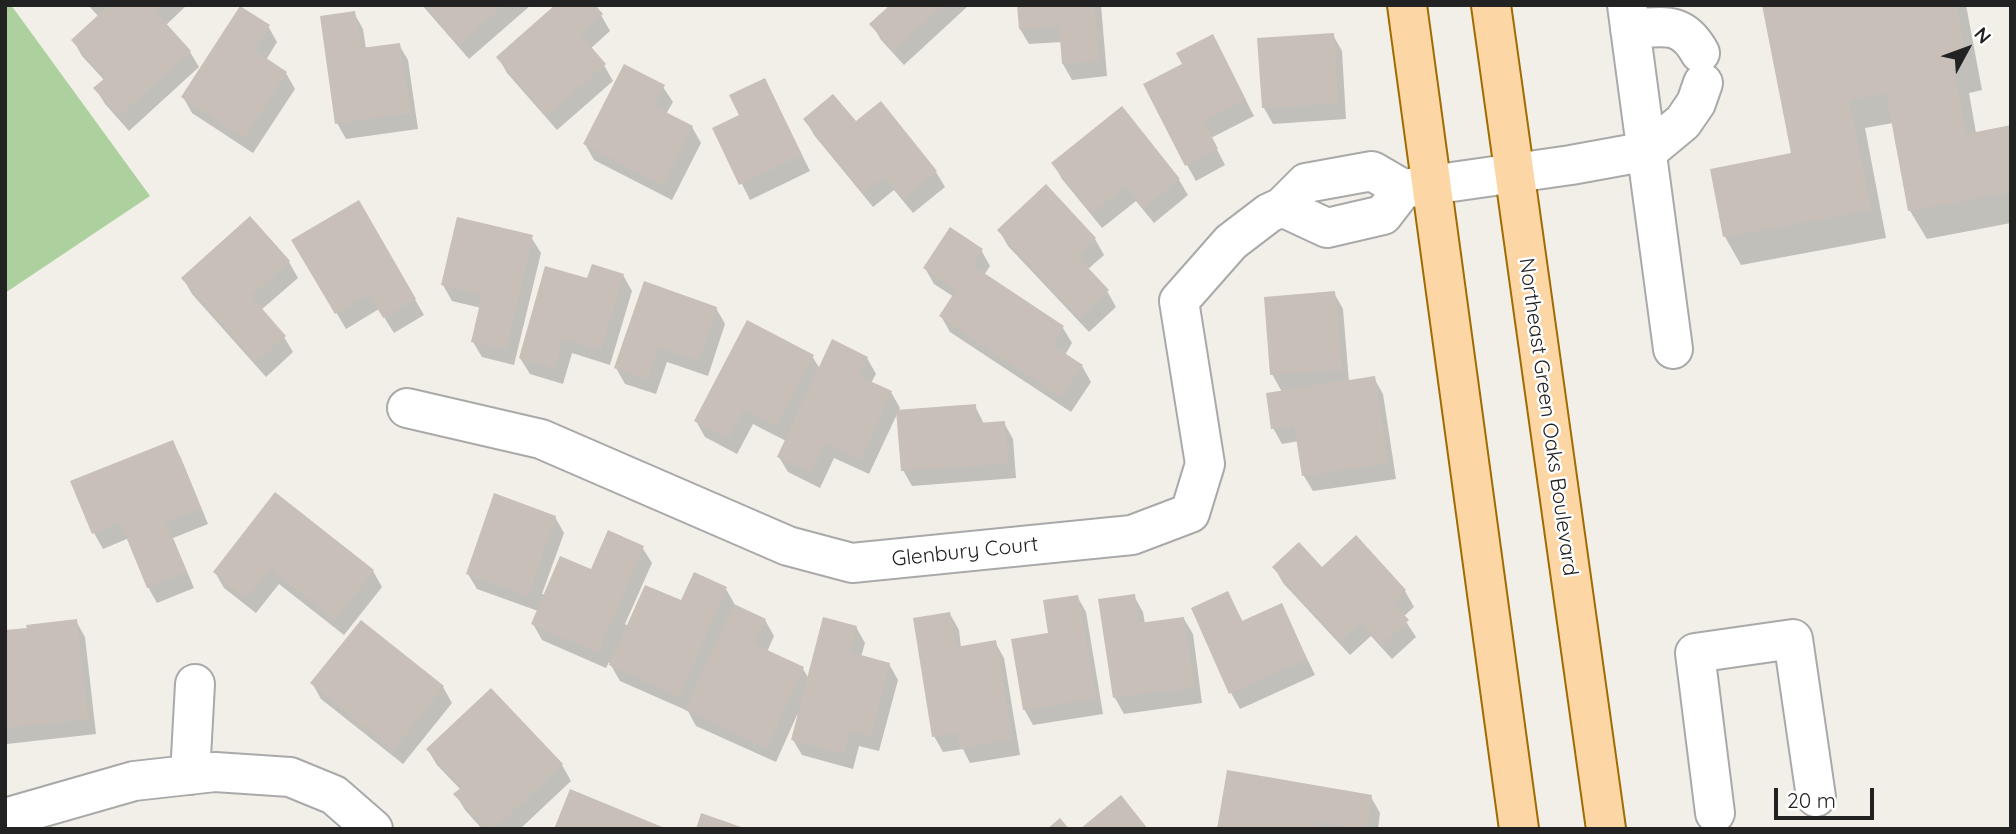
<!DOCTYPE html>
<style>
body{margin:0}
#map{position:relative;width:2016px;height:834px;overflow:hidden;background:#f2efe9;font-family:Quicksand,sans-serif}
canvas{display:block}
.frame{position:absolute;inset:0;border:7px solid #222;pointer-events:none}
.north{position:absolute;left:1932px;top:14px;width:70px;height:70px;-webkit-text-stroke:5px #fff;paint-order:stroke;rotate:49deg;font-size:19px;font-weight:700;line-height:28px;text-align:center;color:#222}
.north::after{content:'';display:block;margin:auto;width:24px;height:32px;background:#222;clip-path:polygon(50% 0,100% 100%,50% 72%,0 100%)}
.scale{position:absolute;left:1774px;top:788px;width:100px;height:32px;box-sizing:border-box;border:4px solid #222;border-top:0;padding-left:9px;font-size:21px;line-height:24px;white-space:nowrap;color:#222;-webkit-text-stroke:5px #fff;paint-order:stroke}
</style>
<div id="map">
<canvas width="2016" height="834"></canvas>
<div class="frame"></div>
<div class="north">N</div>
<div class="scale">20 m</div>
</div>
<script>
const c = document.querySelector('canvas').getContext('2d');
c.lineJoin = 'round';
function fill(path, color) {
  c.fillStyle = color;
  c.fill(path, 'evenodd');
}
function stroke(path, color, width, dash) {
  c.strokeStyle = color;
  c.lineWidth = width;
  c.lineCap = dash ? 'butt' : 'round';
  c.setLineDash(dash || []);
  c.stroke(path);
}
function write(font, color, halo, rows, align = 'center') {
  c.font = font + ' Quicksand,sans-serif';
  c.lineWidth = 5;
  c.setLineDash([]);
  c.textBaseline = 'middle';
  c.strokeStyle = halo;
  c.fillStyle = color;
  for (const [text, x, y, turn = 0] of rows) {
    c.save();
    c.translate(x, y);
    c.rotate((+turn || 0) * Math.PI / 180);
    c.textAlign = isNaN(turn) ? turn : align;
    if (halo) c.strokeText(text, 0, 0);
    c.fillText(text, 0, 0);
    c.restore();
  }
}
const forest = new Path2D(`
 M5,5H11L150,196L5,293Z`);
const shadow = new Path2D(`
 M88,5H187L166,25L190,52L199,67L129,131L105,104L96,89L105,81L82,56L73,40L99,17Z
 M422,5H531L469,59Z
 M892,5H969L904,65L881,40L872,24Z
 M1018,5H1101L1107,76L1072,80L1063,64L1062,42L1029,44L1020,29Z
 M1764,5H1966L1982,90L1969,93L1976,133L2011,127V223L1927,239L1910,211L1893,123L1865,128L1886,238L1741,265L1725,237L1793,155Z
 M354,13L363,29L366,49L399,45L408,60L418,129L346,139L337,123Z
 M601,15L610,31L590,49L604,65L613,81L557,130L507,73L498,57Z
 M268,26L277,42L266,60L286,73L295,89L253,153L192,113L183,97Z
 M1333,35L1342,51L1346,119L1273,124L1264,108Z
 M1221,52L1254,116L1211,138L1225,165L1196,181L1187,165L1184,65Z
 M663,87L673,102L666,114L692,127L701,143L672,200L594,160L585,144Z
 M773,96L810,171L750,200L714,128L741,116Z
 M805,119L856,124L936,172L945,187L913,213L894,190L873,207L814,135Z
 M1053,163L1179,180L1188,195L1154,223L1136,201L1102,228L1062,179Z
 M1046,187L1095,239L1104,255L1087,270L1107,291L1116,307L1089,332L1008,246L999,230Z
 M358,202L424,315L394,333L379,309L346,329L294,240Z
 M250,219L289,262L298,278L261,310L284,337L293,352L266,377L192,294L183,278Z
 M531,237L541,253L514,365L482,357L473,342L481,308L452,301L443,285Z
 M981,250L990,266L984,275L1063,328L1072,343L1065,355L1082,366L1091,382L1071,412L950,332L941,316L954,297L934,284L925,268Z
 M623,275L632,291L610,365L572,353L563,384L530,374L520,358L589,280Z
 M1334,293L1343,309L1349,382L1374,378L1383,394L1396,479L1313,491L1304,476L1299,441L1282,444L1273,428L1282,392L1272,374Z
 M716,308L725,324L708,376L667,362L656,394L625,384L616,368Z
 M812,356L820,369L867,358L876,374L871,383L891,392L900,408L898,412L975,406L984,424L1004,423L1013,439L1016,478L912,486L903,470L898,412L869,474L834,458L820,488L788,472L779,457L786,441L753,424L737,454L705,437L696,421Z
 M172,442L181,458L208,524L173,538L194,588L157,603L148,587L129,538L103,549L94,533Z
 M276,495L373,571L382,587L344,635L279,584L256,613L224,588L215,572Z
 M555,517L564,533L542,594L545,595L642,547L652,563L625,624L628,626L682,603L726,589L735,605L765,620L774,636L767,652L803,669L809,679L856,627L865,643L861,657L889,664L898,680L879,751L859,746L853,769L802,755L793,740L799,716L797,715L776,762L696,726L688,711L620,681L609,662L606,668L542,640L533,624L538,611L477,589L468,574Z
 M1356,538L1405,591L1414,607L1403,617L1416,637L1392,659L1371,636L1350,655L1283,583L1274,567L1322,569Z
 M1228,593L1243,622L1281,605L1315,675L1240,709L1231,693Z
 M1077,596L1086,612L1103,714L1033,725L1024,709Z
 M1134,596L1143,612L1145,624L1184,619L1193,634L1202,703L1124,714L1115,698L1100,601Z
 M950,614L959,630L961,648L995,642L1004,658L1020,755L970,763L963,749L943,752L934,736Z
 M76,621L85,637L96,734L7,744L5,632Z
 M312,683L443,687L452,703L403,764L321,699Z
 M428,750L562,765L571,781L520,829H482L465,810L456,795L461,790L437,765Z
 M1371,797L1380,813L1378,829H1219Z`);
const building = new Path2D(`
 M109,5H161L155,11L191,51L119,116L93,88L105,78L71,40Z
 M425,5H504L459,45Z
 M555,5H595L603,14L580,34L606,64L547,116L496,57Z
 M890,5H943L894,51L869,24Z
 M1017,5H1094L1099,61L1062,64L1059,26L1019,29Z
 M1762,5H1956L1967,61L1953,64L1966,134L2011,125V192L1908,211L1886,93L1849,100L1871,210L1723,237L1710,169L1791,153Z
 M240,6L270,25L254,50L287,72L244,138L181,97Z
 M355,11L361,48L400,43L410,113L335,124L320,16Z
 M1334,33L1338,103L1262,108L1257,38Z
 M1213,34L1246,100L1204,121L1218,149L1185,166L1143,84L1182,64L1176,53Z
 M624,64L665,85L654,106L693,126L663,185L583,144Z
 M765,78L802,155L739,185L712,128L739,115L729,95Z
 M833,94L856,121L881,101L937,171L903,199L884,176L863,193L803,119Z
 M1122,106L1180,179L1144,208L1126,186L1092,213L1051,163Z
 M1046,184L1096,238L1077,256L1109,290L1079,318L997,230Z
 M359,200L416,299L383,318L369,294L335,314L291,240Z
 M250,216L290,261L251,296L286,336L256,362L181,278Z
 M457,217L533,235L506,350L471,342L482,295L441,285Z
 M950,227L983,249L972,265L1064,326L1052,345L1083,365L1061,397L939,316L956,290L923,268Z
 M592,264L624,274L601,350L563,339L555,369L519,358L545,266L587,278Z
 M644,281L717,307L699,361L658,347L647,380L614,368Z
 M1335,291L1342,369L1270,375L1264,297Z
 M747,320L814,355L776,426L744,409L728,439L694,421Z
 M832,339L868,357L859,376L892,391L860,460L825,443L811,473L777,457Z
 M1375,376L1388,463L1302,476L1294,425L1271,429L1266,393Z
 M976,404L977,423L1005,421L1008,463L901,471L896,410Z
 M173,440L201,508L165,522L186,572L147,588L120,522L92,534L70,481Z
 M275,492L374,570L335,620L270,569L246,599L213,572Z
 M494,493L556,516L528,596L466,574Z
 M608,530L644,546L598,653L531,624L560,556L591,569Z
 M1356,535L1406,590L1393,603L1409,620L1382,645L1361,622L1340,641L1272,567L1299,542L1322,567Z
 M694,572L727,587L679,697L609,665L645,585L681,600Z
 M1228,591L1242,621L1282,603L1307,659L1229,694L1191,608Z
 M1135,594L1139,623L1184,617L1194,687L1113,698L1098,599Z
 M1078,595L1096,698L1023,710L1011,639L1048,633L1043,600Z
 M734,604L766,619L754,644L804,667L767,748L685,710Z
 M950,612L956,647L996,640L1012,739L960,748L957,733L932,737L913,618Z
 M823,617L857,626L850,652L890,663L871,736L850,731L844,754L791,740Z
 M77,619L88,719L5,728V630L27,628L26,625Z
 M361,620L444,686L393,750L310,683Z
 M491,688L563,764L494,829H487L453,794L462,787L426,749Z
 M1227,770L1372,795L1367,829L1318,822L1317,829H1217Z
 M570,789L667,829H554Z
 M1121,795L1148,829H1080Z
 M701,813L744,828V829H696Z
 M1060,818L1069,829H1047Z`);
const minor = new Path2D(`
 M1627,5L1673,349
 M1630,29C1663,27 1682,20 1700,53
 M1282,207L1327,228L1383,215L1403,189
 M407,408L541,439L788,546L852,563L1132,535L1190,513L1205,464L1179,301L1231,242L1269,213L1282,207L1306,183L1372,171L1403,189L1571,165L1648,151L1683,122L1696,103L1703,83
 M190,775L195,684
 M1715,813L1695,653L1793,639L1816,797
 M5,818L134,781L215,772L290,777L334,795L373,829`);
const major = new Path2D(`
 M1407,5L1519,829
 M1491,5L1606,829`);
const streetNames = [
 ["Northeast Green Oaks Boulevard",1548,417,82],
 ["Glenbury Court",965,552,-6]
];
fill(forest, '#add19e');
fill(shadow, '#0003');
fill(building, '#c7bfb8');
stroke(minor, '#a9a9a9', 42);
stroke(major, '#a06b00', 42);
stroke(minor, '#fff', 38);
stroke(major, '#fcd6a4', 38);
write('21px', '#222', '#fff', streetNames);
</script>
